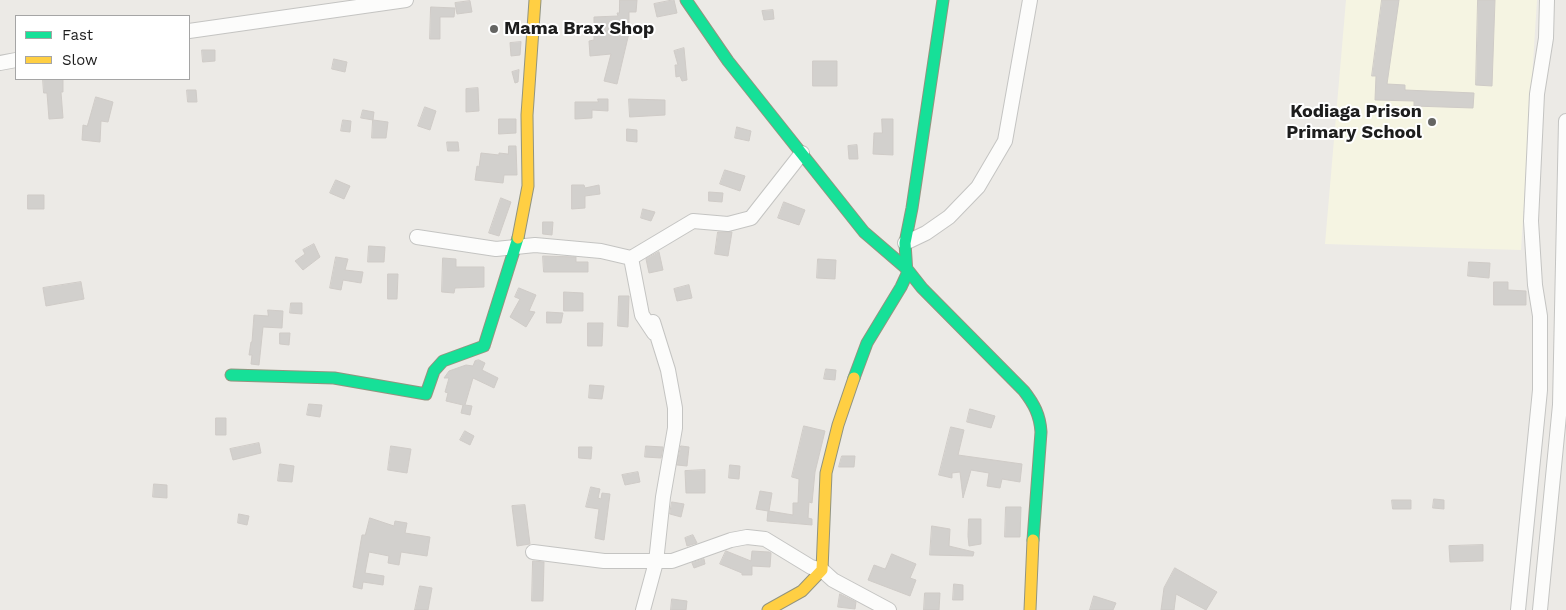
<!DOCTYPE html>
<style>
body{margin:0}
#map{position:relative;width:1566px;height:610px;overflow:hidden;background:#eceae6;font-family:"Work Sans",sans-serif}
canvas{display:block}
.legend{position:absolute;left:15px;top:15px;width:175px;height:65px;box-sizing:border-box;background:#fff;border:1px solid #a5a5a5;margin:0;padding:6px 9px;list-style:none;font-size:15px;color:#1d1d1d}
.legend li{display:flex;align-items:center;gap:10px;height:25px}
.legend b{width:25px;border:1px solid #a5a5a5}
</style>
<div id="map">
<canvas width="1566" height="610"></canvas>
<ul class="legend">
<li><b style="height:6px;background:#16e098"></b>Fast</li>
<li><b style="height:6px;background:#ffcf43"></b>Slow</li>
</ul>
</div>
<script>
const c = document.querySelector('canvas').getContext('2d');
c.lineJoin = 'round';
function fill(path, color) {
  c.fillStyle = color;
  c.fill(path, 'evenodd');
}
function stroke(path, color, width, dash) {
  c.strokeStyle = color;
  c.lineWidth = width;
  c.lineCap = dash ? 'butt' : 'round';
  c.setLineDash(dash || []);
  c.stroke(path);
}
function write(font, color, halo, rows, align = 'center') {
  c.font = font + ' "Work Sans",sans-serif';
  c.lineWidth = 4;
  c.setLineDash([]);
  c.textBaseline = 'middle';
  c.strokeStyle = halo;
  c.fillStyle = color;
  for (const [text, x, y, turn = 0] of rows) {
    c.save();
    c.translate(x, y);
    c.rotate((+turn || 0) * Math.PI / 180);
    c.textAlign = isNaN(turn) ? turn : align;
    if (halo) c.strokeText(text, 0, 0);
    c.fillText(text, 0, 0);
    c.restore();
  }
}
const education = new Path2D(`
 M1346,0H1537L1521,250L1325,244Z`);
const building = new Path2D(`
 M620,0H637L636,12H629V33L617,84L604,81L611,54L590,56L589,41L594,40V17L618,16L617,13H619Z
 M674,0L677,13L657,17L654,4Z
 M1382,0H1399L1387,84L1405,85V90L1474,93L1473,108L1414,106V101L1375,100L1376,76H1372Z
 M1478,0H1495L1492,86L1476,85Z
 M470,1L472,12L457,14L455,3Z
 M431,7L455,8L454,17H440V39H430Z
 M773,10L774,19L764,20L762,11Z
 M521,42L520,55L511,56L510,43Z
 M684,48L687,80L682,81L680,76L676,77L675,65H678L674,51Z
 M202,50H215V61L203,62Z
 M334,59L347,62L345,72L332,69Z
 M813,61H837V86H813Z
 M519,70L518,82L515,83L512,72Z
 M43,79H63V92H61L63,118L49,119L47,93H44Z
 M478,88L479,111L466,112V89Z
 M187,90H196L197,102H188Z
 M96,97L113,102L108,122L101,121L100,142L82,140L83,125L87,126Z
 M598,99H608V111L592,110V118L575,119V102H598Z
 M629,99L665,100V115L630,117Z
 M425,107L436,111L430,130L418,126Z
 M363,110L374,112L373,120L361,118Z
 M499,119H516V133L499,134Z
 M882,119H893V155L873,154L874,133H882Z
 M343,120L351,121L350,132L341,131Z
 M373,120L388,122L386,138H372Z
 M737,127L751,131L749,141L735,138Z
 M627,129L637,130V142L627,141Z
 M447,142H458L459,151H448Z
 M857,145L858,159H849L848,146Z
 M509,146H516L517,175H504L503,183L475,180L477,166L479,167L481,153L499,155V153L508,154Z
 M725,170L745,176L740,191L720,184Z
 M336,180L350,186L344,199L330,193Z
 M572,185H584L585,188L599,185L600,194L585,196V208L572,209Z
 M709,192L723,193L722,202L709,201Z
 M28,195H44V209H28Z
 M501,198L511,202L499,236L489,233Z
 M784,202L805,210L799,225L778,218Z
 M643,209L655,212L651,221L641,218Z
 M543,222H553L552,235L543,234Z
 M718,232H732L728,256L715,254Z
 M314,244L320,257L303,270L295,261L305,254L303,250Z
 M369,246L385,247L384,262H368Z
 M659,252L663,270L649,273L646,259Z
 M543,256L576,257V262H588V272H544Z
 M336,257L348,259L345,270L363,272L361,283L343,280L341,290L330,288Z
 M443,258L456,259V267H484V287L455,288L454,293L442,292Z
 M818,259L836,260L835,279L817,278Z
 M1469,262L1490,263L1489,278L1468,276Z
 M388,274H398L397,299H388Z
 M81,282L84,299L46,306L43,288Z
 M1494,282H1508V290L1526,291V305H1494Z
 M689,285L692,298L677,301L674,289Z
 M519,288L536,295L529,311L535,312L526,327L510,317L520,299L515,297Z
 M564,292L583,293V311H564Z
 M619,296H629L628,327L618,326Z
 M291,303H302V314L290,313Z
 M268,310L283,311L282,328L263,327L259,365L251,364L252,355H249L251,342H252L254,315L268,316Z
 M547,312L563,313L561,323H547Z
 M588,323H603L602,346H588Z
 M280,333H290L289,345L280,344Z
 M479,360L485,363L482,370L498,378L494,388L473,378L465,405L472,406L470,415L461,413L463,405L446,401L448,393L445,392L449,378H444L449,371L466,365L473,366L475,361Z
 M826,369L836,370L835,380L824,379Z
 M590,385L604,386L602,399L589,398Z
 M309,404L322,405L320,417L307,415Z
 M970,409L995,416L991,428L967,422Z
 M216,418H226V435H216Z
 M804,426L825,431L815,472L812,503L809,502L808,518L812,519V525L767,521L768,511L756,509L760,491L772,493L769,511L793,515V503H798L799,479L792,477Z
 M951,427L964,430L958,455L1022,464L1020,482L1002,479L1000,488L987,486L989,473L971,470L963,498L960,472L952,473V478L939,475Z
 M465,431L474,436L470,445L460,440Z
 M259,443L261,453L233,460L230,449Z
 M391,446L411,449L407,473L388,470Z
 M646,446L663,447L661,458L645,457Z
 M681,446L689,447L687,466L677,465Z
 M579,447H592L591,459L579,458Z
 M842,456H855L854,467H839Z
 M280,464L294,466L292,482L278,481Z
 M730,465L740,466L739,479L729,478Z
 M705,470V493H686L685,471Z
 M638,472L640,482L625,485L622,475Z
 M154,484L167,485V498L153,497Z
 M591,487L600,489L598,498L601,499L602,493L610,494L604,540L595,538L599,509L586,507Z
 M1434,499L1444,500V509L1433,508Z
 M1392,500H1411V509H1393Z
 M672,502L684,504L681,517L670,514Z
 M525,505L530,544L517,546L512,506Z
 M1006,507H1021L1020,537H1005Z
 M239,514L249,516L247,525L238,523Z
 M370,518L394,526L395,521L407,523L405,533L430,537L427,556L401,552L399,565L388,563L389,556L369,552L365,573L384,576L383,585L363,582L362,589L353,587L362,535H365Z
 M969,519H981V544L969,546L968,536Z
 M932,526L950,529L949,546L974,552L973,556L930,555Z
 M693,535L697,543L687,546L685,538Z
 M1483,545V561L1450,562L1449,546Z
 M726,551L751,561L752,551L769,552L771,553L770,567L752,566V575H742V573L720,564Z
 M892,554L916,564L910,578L916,580L910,596L868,580L874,565L885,569Z
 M704,559L705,564L694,568L692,563Z
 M533,561L544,562L543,601H532Z
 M1175,568L1217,592L1206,610L1176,594L1174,610H1161L1164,588Z
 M954,584L963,585V600H953Z
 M420,586L432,588L428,610H415Z
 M925,593H940L939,610H924Z
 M840,594L856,602L855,609L838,607Z
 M1094,596L1116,603L1113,610H1090Z
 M672,599L687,601L686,610H671Z`);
const street = new Path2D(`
 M189,31L406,0
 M0,63L16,60
 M417,237L496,249L535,245L601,251L631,258L693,221L728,224L751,218L802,153
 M905,243L926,233L949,217L978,187L1005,141L1030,0
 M631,258L642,315L654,333
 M533,552L604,561H672L731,540L747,537L765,539L811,567L822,570L833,580L889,610
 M643,610L656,562L663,497L675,428V408L668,370L653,322
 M1518,610L1540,390V316L1535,285L1531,221L1537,94L1546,38L1547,0
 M1540,610L1560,405L1566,121`);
const fast = new Path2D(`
 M686,0L728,61L864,232L907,269L922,288L1024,391C1034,404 1040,415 1041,432L1033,540
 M231,375L334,378L426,394L434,371L443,361L484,346L518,238
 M854,378L867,343L901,287L907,274L905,243L912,208L943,0`);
const slow = new Path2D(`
 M518,238L528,186L527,115L535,0
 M768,610L802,591L822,570L826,473L838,425L854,378
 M1030,610L1033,540`);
const markers = [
 [494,29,5,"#656563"],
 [1432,122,5,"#656563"]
];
const poiNames = [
 ["Mama Brax Shop",504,29],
 ["Kodiaga Prison",1422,112,"right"],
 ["Primary School",1422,133,"right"]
];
fill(education, '#f5f4e2');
fill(building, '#d2d0cd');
stroke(building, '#cfcbc7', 1);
stroke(street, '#c4c4c2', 16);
stroke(fast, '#92947f', 13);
stroke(slow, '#92947f', 13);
stroke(street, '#fcfcfb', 14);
stroke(fast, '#16e098', 11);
stroke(slow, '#ffcf43', 11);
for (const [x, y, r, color] of markers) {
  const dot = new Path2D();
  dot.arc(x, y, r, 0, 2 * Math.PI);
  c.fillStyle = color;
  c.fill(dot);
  stroke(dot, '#fff', 2);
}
write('bold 18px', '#1d1d1d', '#fff', poiNames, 'left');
</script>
